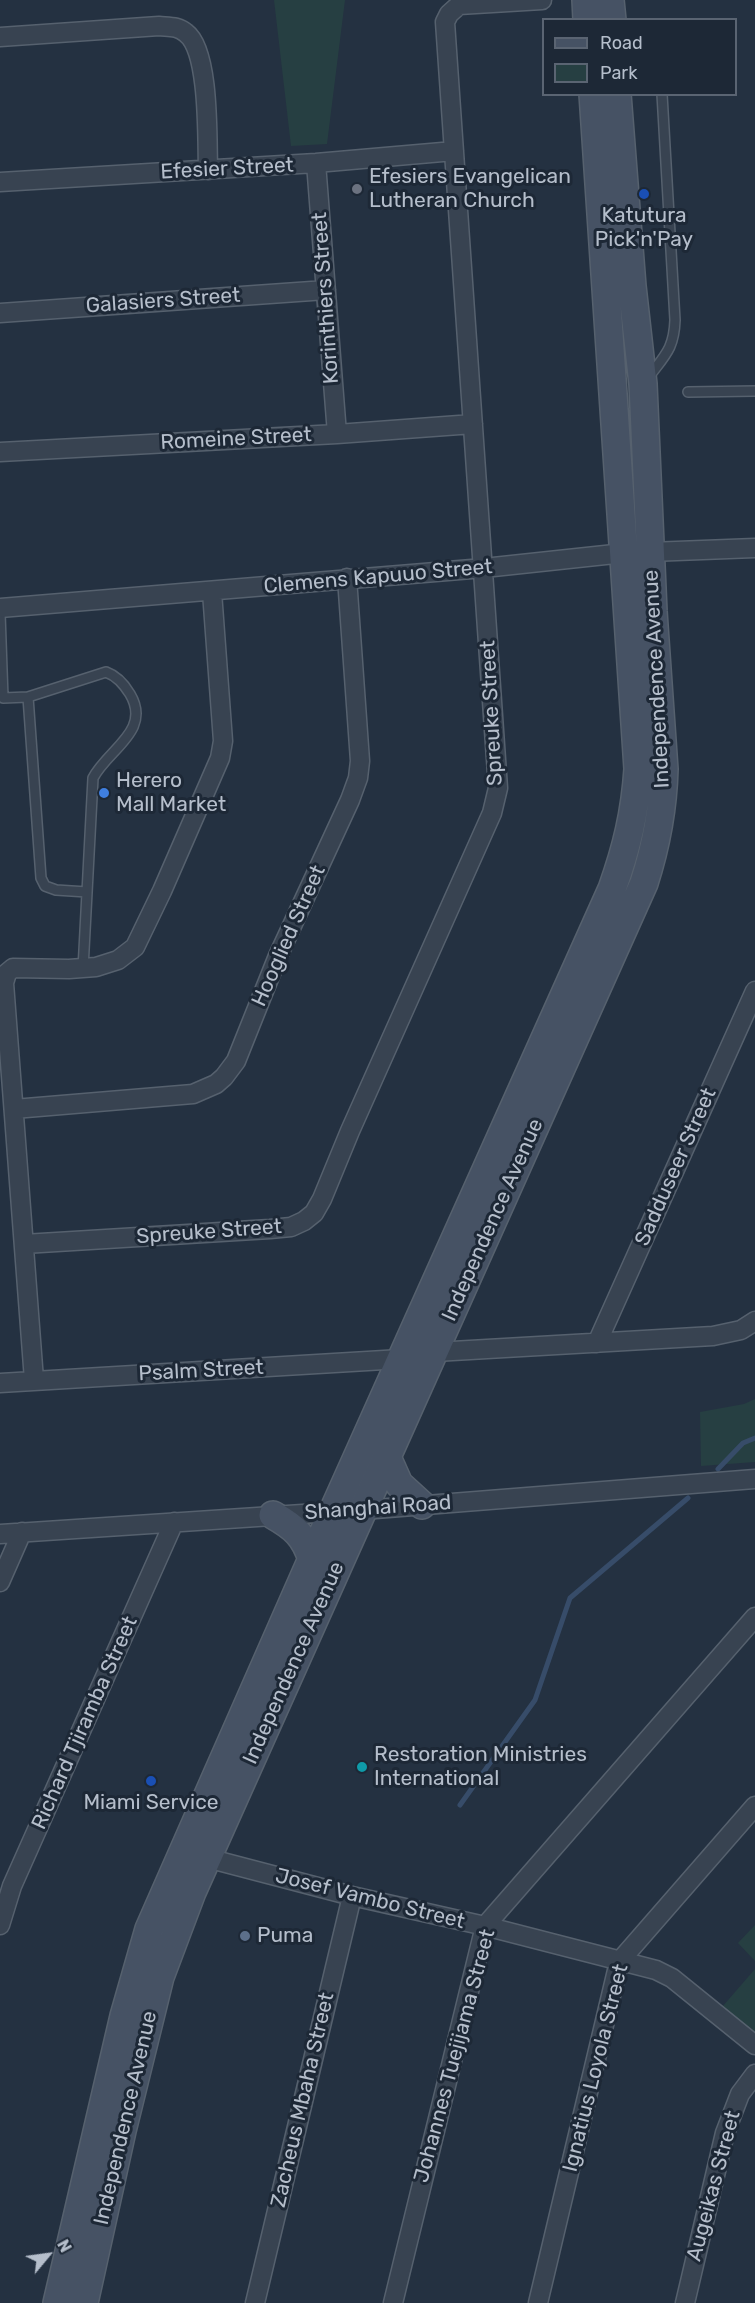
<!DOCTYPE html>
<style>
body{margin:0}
#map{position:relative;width:755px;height:2303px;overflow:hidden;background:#243141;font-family:Rubik,sans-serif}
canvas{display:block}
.legend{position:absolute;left:542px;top:18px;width:195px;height:78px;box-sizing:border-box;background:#1d2836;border:2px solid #5a6472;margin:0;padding:8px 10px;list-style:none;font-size:18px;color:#b5becb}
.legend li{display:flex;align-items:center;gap:12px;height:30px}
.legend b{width:30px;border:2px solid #5a6472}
.north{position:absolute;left:18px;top:2225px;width:60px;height:60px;-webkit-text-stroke:4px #1d2836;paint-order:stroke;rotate:61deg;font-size:16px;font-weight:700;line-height:24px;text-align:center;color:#b5becb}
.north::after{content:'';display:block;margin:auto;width:21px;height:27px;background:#b5becb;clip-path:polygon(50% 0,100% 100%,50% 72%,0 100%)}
</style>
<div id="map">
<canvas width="755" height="2303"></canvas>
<ul class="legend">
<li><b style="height:8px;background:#465264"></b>Road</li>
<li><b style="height:16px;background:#263f42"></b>Park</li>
</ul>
<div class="north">N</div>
</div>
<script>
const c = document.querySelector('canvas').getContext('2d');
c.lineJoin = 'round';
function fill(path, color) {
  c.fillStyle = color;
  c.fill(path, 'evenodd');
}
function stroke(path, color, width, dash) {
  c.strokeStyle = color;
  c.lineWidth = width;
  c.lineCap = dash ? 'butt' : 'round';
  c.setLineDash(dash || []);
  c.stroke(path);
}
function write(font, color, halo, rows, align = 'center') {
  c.font = font + ' Rubik,sans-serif';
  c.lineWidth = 6;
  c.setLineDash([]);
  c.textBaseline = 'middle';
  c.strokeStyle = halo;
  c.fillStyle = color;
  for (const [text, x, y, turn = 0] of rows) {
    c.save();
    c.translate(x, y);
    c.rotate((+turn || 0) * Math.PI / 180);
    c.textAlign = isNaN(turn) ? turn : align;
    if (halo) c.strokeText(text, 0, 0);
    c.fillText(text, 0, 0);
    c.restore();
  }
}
const green = new Path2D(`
 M274,0H345L327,144L291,146Z
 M755,1399V1462L701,1466L700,1412L744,1404Z
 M755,1925V1961L738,1943Z
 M755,1969V2045L716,2014Z`);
const stream = new Path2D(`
 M718,1469L743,1443L755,1438
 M460,1805L535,1700L570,1598L688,1498`);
const service = new Path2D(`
 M648,378C665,355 674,349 675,320L662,94
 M688,392L755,391
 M0,613L3,698L28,697L106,672C117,676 124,684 130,694C152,731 108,749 93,778L83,969
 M28,697L41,878L45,886L56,890L87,892`);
const minor = new Path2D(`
 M0,37L159,26C170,27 178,26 186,33C210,51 207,139 208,170
 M316,163L337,434
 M0,182L316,163L454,151
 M0,313L326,290
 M0,452L337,434L473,424
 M0,608L484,568L624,553L755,548
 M14,1109L193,1094L216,1084L224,1077L236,1061L278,956L350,800L358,778L360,761L347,578
 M24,1244L270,1229L291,1227L304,1221L314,1213L322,1199L350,1131L492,813L498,788L445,22L449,14L459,5L542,0
 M597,1343L755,991
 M435,1352L713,1336L741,1330L755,1321
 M34,1380L4,983L7,973L13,968L69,969L96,967L118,960L135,947L162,891L220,758L223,741L212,592
 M0,1383L401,1359
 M0,1534L363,1510L755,1479
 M0,1582L22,1532
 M207,1858L352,1896L485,1926L656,1970L672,1978L755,2045
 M0,1925L12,1886L174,1522
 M255,2303L352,1896
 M393,2303L485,1926L755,1617
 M538,2303L619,1962L755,1806
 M685,2303L725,2133L740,2094L755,2074`);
const secondary = new Path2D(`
 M586,0L587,20
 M610,0L612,20
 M387,1457L399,1484L422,1505
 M273,1515C294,1527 305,1536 312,1560
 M57,2303L124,2016L149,1929L333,1511L612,889C627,847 635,813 638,769L593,94
 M84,2303L122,2131L160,1977L192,1892L644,883C656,846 663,809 664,769L653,611L643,384L632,286L617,94`);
const markers = [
 [357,189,6,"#6b7280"],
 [644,194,6,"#1a4fb4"],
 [104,793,6,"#3f7fe0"],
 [362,1767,6,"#0f9aa8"],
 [151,1781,6,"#1a4fb4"],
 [245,1936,6,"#5c6f8a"]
];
const streetNames = [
 ["Efesier Street",227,169,-3],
 ["Korinthiers Street",326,298,-94],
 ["Galasiers Street",163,301,-4],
 ["Romeine Street",236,439,-3],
 ["Clemens Kapuuo Street",378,577,-5],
 ["Independence Avenue",657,679,-93],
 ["Spreuke Street",492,713,-93],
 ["Hooglied Street",289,936,-66],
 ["Sadduseer Street",676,1167,-66],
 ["Independence Avenue",493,1220,-66],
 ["Spreuke Street",209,1232,-4],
 ["Psalm Street",201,1371,-3],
 ["Shanghai Road",378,1508,-4],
 ["Independence Avenue",294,1663,-66],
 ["Richard Tjiramba Street",85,1723,-66],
 ["Josef Vambo Street",370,1899,14],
 ["Johannes Tuejijama Street",455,2056,-75],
 ["Ignatius Loyola Street",596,2068,-76],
 ["Zacheus Mbaha Street",303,2100,-77],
 ["Independence Avenue",126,2118,-77],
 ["Augeikas Street",714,2186,-75]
];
const poiNames = [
 ["Efesiers Evangelican",369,177],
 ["Lutheran Church",369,201],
 ["Katutura",644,216,"center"],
 ["Pick'n'Pay",644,240,"center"],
 ["Herero",116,781],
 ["Mall Market",116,805],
 ["Restoration Ministries",374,1755],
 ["International",374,1779],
 ["Miami Service",151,1803,"center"],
 ["Puma",257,1936]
];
fill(green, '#263f42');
stroke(stream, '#374c69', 5);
stroke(service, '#56616e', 12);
stroke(minor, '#56616e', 21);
stroke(secondary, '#56616e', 30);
stroke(service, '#384351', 9);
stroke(minor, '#384351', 18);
stroke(secondary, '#465264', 27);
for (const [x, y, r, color] of markers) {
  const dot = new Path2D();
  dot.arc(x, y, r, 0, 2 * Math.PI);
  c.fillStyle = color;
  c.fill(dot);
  stroke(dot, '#1d2836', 2);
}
write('21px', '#b5becb', '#1d2836', streetNames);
write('21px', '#b5becb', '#1d2836', poiNames, 'left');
</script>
